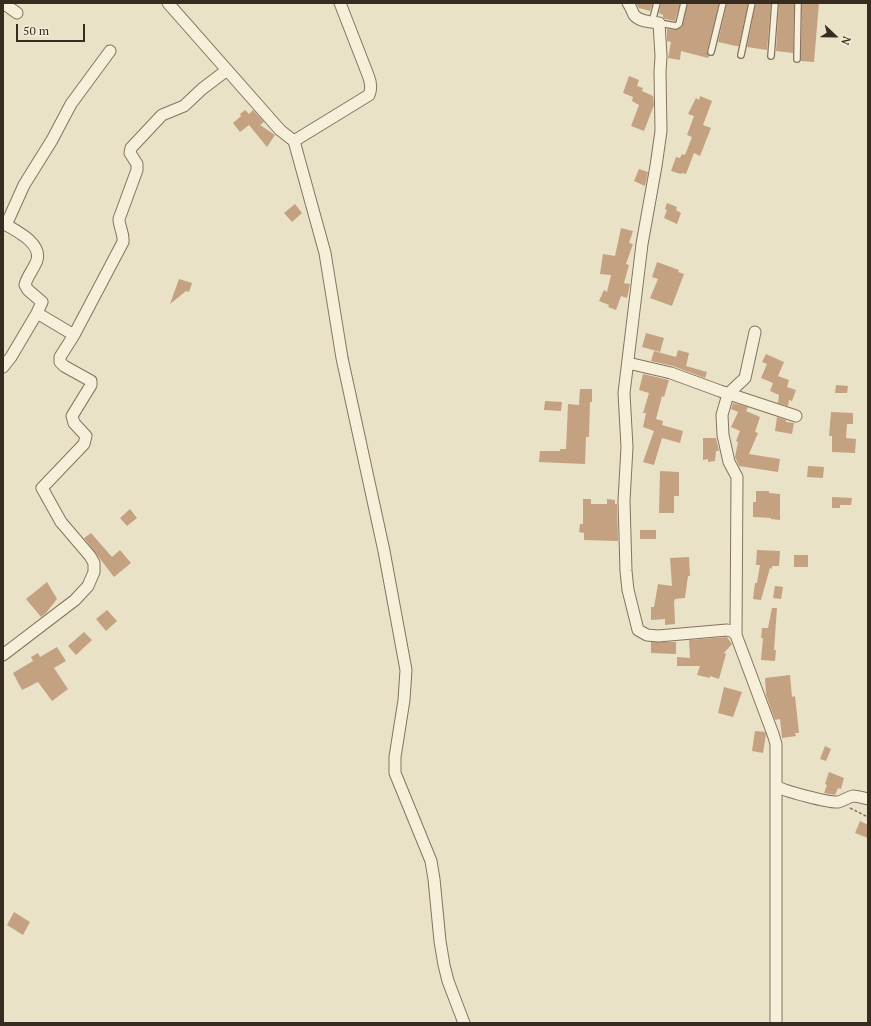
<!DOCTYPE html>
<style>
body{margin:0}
#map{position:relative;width:871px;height:1026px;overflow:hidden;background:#eae2c7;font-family:"PT Serif",serif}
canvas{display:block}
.frame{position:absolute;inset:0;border:4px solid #362c20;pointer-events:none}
.north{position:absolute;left:815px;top:16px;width:40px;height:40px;-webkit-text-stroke:3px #f2ecd6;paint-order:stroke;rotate:112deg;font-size:11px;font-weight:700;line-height:16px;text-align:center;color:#362c20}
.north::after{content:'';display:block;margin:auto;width:14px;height:18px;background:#362c20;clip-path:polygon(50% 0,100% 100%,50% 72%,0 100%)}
.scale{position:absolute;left:16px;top:24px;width:69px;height:18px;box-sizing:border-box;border:2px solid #362c20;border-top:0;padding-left:5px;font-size:12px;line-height:14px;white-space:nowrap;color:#362c20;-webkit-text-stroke:3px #f2ecd6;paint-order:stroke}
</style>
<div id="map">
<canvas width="871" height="1026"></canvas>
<div class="frame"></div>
<div class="north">N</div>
<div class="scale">50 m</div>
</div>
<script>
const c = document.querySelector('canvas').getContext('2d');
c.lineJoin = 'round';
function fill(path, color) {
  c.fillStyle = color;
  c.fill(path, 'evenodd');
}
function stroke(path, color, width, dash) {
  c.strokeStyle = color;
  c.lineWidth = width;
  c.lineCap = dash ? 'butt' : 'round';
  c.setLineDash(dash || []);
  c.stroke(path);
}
const building = new Path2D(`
 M636,3H653L650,11L639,8Z
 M661,3H680L675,21L665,19L663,17V15L659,13Z
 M688,3H719L707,51L709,56L708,58L681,51L680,60L668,58L671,42L667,41V29L676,30L682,27Z
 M727,3H748L739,46H736L718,42Z
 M756,3H771L767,50L747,47Z
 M779,3H794L793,53L776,51Z
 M805,3H819L814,62L801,61L802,4Z
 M629,76L639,80L637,86L643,88L642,91L653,96L654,105L644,131L631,126L639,105L632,101L633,97L623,93Z
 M700,96L712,101L703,125L711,128L700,156L694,153L686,174L682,173L681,174L671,171L676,157L680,158L682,154L685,155L692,137L687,135L694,116L688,114L696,98L699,100Z
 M245,110L249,114L253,110L264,122L260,125L275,135L267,147L249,125L240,132L233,123L241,116L240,114Z
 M639,169L648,172L645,186L634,181Z
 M667,203L677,207L676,210L681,213L677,224L664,218L667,210L665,209Z
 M295,204L302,213L292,222L284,213Z
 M621,228L633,231L629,243L633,244L626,264L629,265L624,283L630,284L627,298L621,296L616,310L608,307L609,305L599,301L604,290L607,292L611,275L600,274L603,254L615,256Z
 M657,262L679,270L678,272L684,274L672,306L650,298L658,279L652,277Z
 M179,279L192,283L189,292L186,291L170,304Z
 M646,333L664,338L660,352L642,347Z
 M678,350L689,353L686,366L707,372L705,378L673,366L651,361L654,351L676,357Z
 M766,354L784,362L778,376L789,380L787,387L796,390L792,401L789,400L788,406L778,403L779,395L770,391L773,383L761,378L767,364L762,362Z
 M643,374L669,380L664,397L662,396L656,419L663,421L662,425L683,431L680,443L662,438L654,465L643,462L654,431L643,427L646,413H643L649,393L639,390Z
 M836,385L848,386L847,393H835Z
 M580,389H592V402H590L589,437H586L585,464L539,462L540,451H560V449H566L568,404L579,405Z
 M545,401L562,402L561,411L544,410Z
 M733,403L748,407L746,411L760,417L755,432L758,433L749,454L780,459L778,472L739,466L735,457L738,442L736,441L740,431L731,427L738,412L731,409Z
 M831,412L853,413V424H847L846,438L856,439L855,453L832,452V436H829Z
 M777,417L786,420V422L794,423L792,434L775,431Z
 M703,438H716L719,451H716L715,461L708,462V459L703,460Z
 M808,466L824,467L823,478L807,477Z
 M660,471L679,472V496H674V513H659Z
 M756,491H769V493L780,494V520L771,519V518L753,517V502H756Z
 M832,497L852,498L851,505H840V508H832Z
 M583,499H591V504H607V499L615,500V504H617L618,541L584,540V533L579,532L580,524H583Z
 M130,509L137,518L127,526L120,518Z
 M640,530H656V539H640Z
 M91,533L112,557L120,550L131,563L114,577L84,538Z
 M757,550L780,551L779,566H772V569L770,568L761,600L753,599L755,583H757L760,565H756Z
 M794,555H808V567H794Z
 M689,557L690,576H688L685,598L675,599V601L674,600L675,624L665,625V619L651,620V607H654L658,584L672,586L670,558Z
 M47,582L57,599L46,613L41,617L26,599Z
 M775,586L783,587L781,599L773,598Z
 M772,608H777L774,650H776L775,661L761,660L763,638H761L762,628H768Z
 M107,610L117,621L106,631L96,619Z
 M84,632L92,640L76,655L68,646Z
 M727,637L732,644L724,653L726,654L719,679L710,676V678L697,675L700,666H677V657L690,658L689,640Z
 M651,642H676V654L651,653Z
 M57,647L66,661L54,668L68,689L52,701L38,682L22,690L13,673L33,661L31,657L38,653L40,657Z
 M790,675L792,697L795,696L799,733H795L796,736L782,738L780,719L775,720L766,695L765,678Z
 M724,687L742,692L733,717L718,713Z
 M755,731L765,732L766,734L763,753L752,751Z
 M825,746L831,749L826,761L820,759Z
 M829,772L844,778L841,789L838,788L835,795L824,793L827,785L825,784Z
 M860,821L868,825V838L855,833Z
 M14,912L30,922L23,935L7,925Z`);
const path = new Path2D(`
 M850,808L868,817`);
const service = new Path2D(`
 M652,22L657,3
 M659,23L676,26L679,24L684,3
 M711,52L723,3
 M741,55L752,3
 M771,56L775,3
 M797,59L798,3`);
const minor = new Path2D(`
 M3,3L17,13
 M168,3L280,130L294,141L325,253L342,358L384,551L406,670L404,700L395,757V773L431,861L434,879L440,941L444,965L448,981L464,1023
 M628,3C631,7 632,11 634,15C640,22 651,22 659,23L661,56L660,72L661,131L656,166L642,244L624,393L627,447L624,501L626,571L628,590L638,630L647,635L658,636L727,630L732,631L736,635L773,734L776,744V1023
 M294,141L369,95C372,88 371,82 368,75L340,3
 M3,223C14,230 42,242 37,260C34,269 27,276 25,285L28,290L42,302L37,313L74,335L60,357V362L64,366L91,381V385L72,416L74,423L86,436L84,444L42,488L61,522L90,556L94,563V572L88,586L75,600L3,655
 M6,225L24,185L52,140L71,104L110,51
 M74,335L123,242C124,233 119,227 119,219L137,170V164L130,153L131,148L162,115L184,106L202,89L227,70
 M628,363L671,373L720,391L796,416
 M3,367L11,357L37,313
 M736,635L737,477L729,462L723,435L722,415L728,394L745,378L755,332
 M776,786C783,791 830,803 838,802C843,801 848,797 853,796C857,796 864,798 868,799`);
fill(building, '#c4a181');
stroke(service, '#84745e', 8);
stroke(minor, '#84745e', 13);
stroke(path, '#84745e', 1.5, [3, 2]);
stroke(service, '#f6efda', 5.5);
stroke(minor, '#f6efda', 11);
</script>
